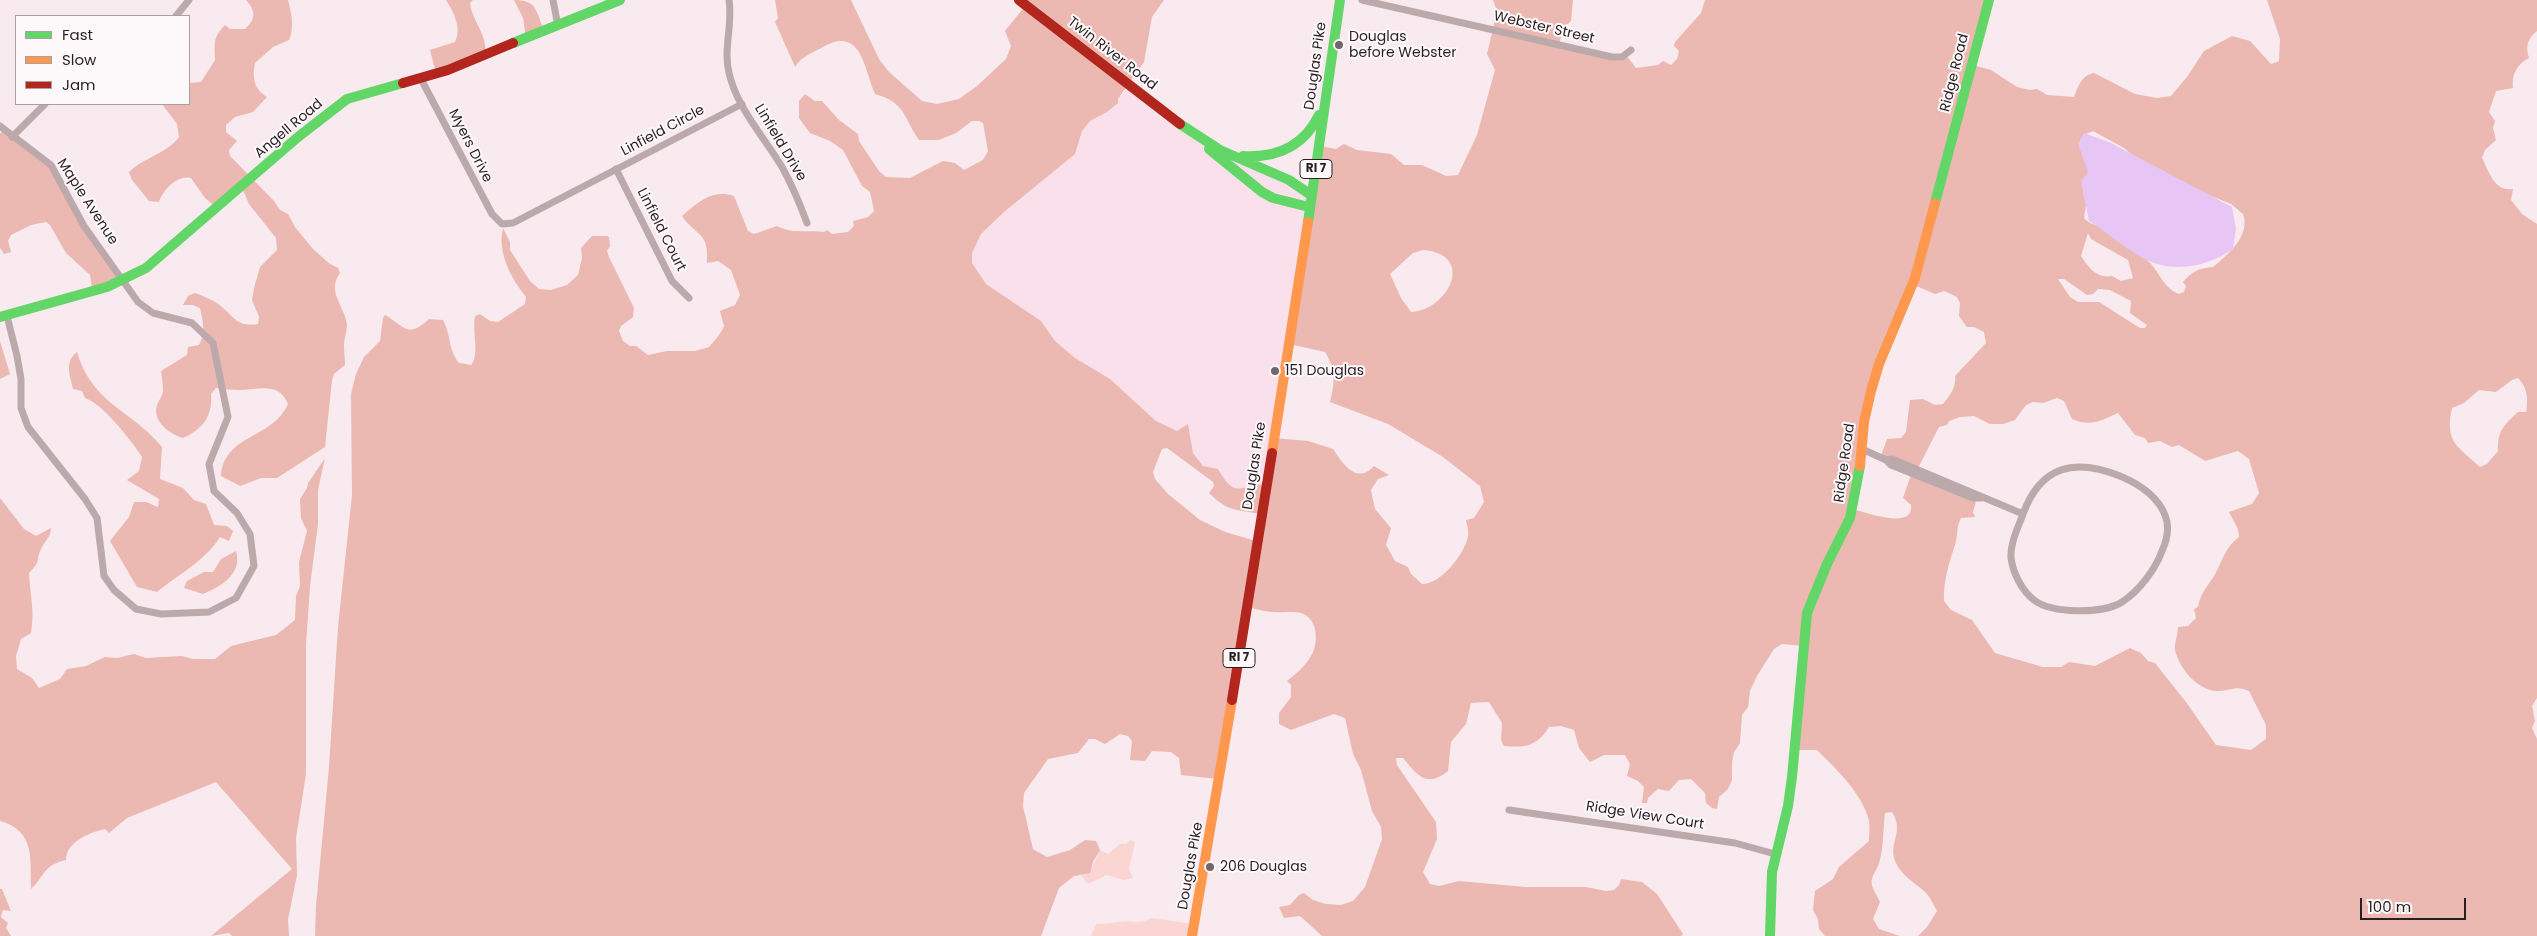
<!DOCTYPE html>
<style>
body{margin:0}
#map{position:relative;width:2537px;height:936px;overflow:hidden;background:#f8eaef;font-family:Poppins,sans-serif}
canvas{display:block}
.legend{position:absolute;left:15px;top:15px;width:175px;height:90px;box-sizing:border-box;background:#fdf8fa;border:1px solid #a8a1a4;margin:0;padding:6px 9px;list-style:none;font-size:15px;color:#281f23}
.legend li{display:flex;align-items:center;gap:10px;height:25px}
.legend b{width:25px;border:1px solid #a8a1a4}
.scale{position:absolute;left:2360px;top:898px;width:106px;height:22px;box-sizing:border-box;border:2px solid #281f23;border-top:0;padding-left:6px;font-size:15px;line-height:18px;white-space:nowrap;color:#281f23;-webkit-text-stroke:4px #fdf8fa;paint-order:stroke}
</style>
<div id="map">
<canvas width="2537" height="936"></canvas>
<ul class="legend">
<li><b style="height:6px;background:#63d668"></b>Fast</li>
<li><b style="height:6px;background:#ff974d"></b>Slow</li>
<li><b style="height:6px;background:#b3261e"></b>Jam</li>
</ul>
<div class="scale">100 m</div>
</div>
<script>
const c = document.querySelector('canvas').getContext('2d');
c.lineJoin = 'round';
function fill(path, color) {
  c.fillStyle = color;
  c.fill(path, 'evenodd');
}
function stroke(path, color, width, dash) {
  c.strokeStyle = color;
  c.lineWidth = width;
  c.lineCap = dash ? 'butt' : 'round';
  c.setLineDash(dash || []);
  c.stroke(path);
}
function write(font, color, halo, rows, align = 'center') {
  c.font = font + ' Poppins,sans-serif';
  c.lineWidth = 4;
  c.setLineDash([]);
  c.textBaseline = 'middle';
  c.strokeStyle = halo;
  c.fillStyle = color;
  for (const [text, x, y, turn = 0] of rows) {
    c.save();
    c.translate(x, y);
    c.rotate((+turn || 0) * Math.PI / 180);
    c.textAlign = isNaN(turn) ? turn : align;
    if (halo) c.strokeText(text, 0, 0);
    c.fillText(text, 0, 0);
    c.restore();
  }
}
const built = new Path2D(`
 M1127,88L1195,135L1308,192L1265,484L1237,490L1230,487L1218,469L1203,466L1193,453L1188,424L1177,431L1156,421L1110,379L1085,366L1055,341L1041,321L985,284L972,263V253L981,234L1004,212L1075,154L1082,131L1090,121L1114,107Z`);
const green = new Path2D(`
 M1130,840L1135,842L1129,869L1133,878L1124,880L1107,875L1088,884L1081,875L1092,868L1100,850L1108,854L1120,844H1126Z
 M1151,918L1194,924L1192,936H1091L1096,924C1105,924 1111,923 1120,922C1133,919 1137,926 1151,918Z`);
const forest = new Path2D(`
 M246,0H288C291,12 295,26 289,40L273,47L255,63C252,78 254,89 267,97L253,112L235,117L226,125V132L237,141L229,150L230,156L274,201L280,210L288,214L295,227L313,249L330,264L338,268L340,273C326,292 345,306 347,325C347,332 344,338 344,345C344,352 345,358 345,365L334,374L332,380L325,447L277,478H261L240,486L221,476C224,434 273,439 288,404C278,381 259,390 240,390C232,390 224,389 216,388L211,394C213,416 202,430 183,438C169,434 152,421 157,405C159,400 163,395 163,390C163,385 162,377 161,371L187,355L188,347L199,345C206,332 203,322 200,308L193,305H183L188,296L195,293C204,296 213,300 221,306C235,318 237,327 258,324L259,317L252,300L254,288L260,267L277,250L276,238L249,204L242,188L217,208L205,198L191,178C177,175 163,190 159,202L149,201L132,180L129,172C146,156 165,155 179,137L177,124L162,104H189V83L201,82L215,60C215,42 212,39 225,25L230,29H245C256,19 256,11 246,0Z
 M446,0H473L470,3C472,21 489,37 485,55L436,73L430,50L455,42C462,28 454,13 446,0Z
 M514,0C536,0 536,10 543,28L526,38L523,18Z
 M775,0H851L879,59L889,72L922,101L937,104L959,99L977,86L1006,59L1011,46L1005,31L1025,6L1018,0H1164L1152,17L1144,62L1118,99V103L1107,112L1090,121L1082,131L1075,154L1004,212L981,234L972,253V263L986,284L1041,321L1055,341L1075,358L1110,379L1156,421L1177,431L1188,424L1193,453L1203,466L1218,469C1235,498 1237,487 1265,484L1274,438L1308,441L1333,449C1343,464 1357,485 1374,466L1389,475L1378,479L1371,490L1375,509L1391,528L1386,545L1395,561L1408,567L1411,574L1422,584C1442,584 1465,553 1468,536C1469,531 1467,525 1466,520L1474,518L1484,502L1480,486L1443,457L1388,424L1330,402C1335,383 1336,370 1325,352L1289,344L1320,146L1336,149L1344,144L1357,150L1391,154L1404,165H1422L1446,176L1458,175L1477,135L1495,70L1487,54L1497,11L1493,0H1573L1571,21L1563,28L1559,45L1608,57L1626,55L1636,68L1658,65L1663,61L1671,65L1677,59L1679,51L1674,46L1675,42L1701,13L1705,0H1991L1973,65L1991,70L2017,87L2030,90L2037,89L2047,95L2074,97C2079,85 2081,76 2094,73L2135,94L2157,98L2171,96L2187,77L2204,51L2232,36L2250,41L2271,64L2279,61L2280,39L2267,0H2537V31C2528,38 2525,46 2529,58C2518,63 2511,75 2513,88L2496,91L2489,112L2495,121L2493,128L2496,140L2485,150L2482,158C2489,171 2494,192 2513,189L2511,200L2522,214L2537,224V698L2532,706L2535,721L2532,728L2537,739V936H1918L1927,927L1937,911C1934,906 1931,899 1927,894C1916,883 1901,876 1895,861C1888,842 1905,833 1892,812L1885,813C1883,830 1884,846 1879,863C1877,871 1870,876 1872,885C1873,890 1878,897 1880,902L1873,919L1879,929L1900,936H1825L1819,929L1818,919L1813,910L1815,891L1833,879L1839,867L1869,841C1869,834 1870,827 1869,821C1863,794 1836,769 1817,750H1798L1803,646L1782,644L1774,649L1757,676L1750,691L1748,707L1742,715L1740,743L1734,752L1732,762V780L1728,789L1719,797L1717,809L1712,808L1706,803L1705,793L1691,779L1679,780L1669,791L1658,789L1648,798L1647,803H1642L1644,787L1638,781L1627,776L1630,764L1625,755H1604L1590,762L1579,748L1574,730L1561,726L1549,727C1537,746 1526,748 1504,746L1501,740L1502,723L1489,702L1471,703L1466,724L1451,742L1448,771C1425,789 1417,774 1403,758H1396L1397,765L1436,822L1437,839L1423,872L1430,884L1439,886L1459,881L1526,887H1586L1606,891L1614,890L1619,885L1621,879L1642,882L1657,894L1683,934L1681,936H1322L1300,916L1284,918L1279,907L1290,905L1299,895L1304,893L1313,900L1326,904L1341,905L1353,901L1365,887L1382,839L1381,827L1372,811L1361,770L1353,754L1345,718L1334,714L1291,730L1279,724V713L1291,697V685L1287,681C1296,674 1305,666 1311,656C1319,643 1318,618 1301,613C1292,611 1284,613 1274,612C1266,612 1256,609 1248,607L1218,779L1181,775L1179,758L1171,752L1152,751L1145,761L1130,760L1132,741L1128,736L1120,734L1105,744L1095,739H1089L1078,753L1048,759L1024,793L1023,806L1033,849L1047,857L1070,850L1085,840L1096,841L1100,850L1093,862L1090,873L1074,876L1059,888L1041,936H315L316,906L329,767L338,627L352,495L351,394L356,374L364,357L380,341L383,318L385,315C406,327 407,339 429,319L443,320C451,334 448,350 459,363L471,365C480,356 472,332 475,316L480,314L490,321L498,322L525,304L526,297C511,278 497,253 503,228L510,242V250L530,281L539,289L551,290L567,285L578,275L582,258L581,248L592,236H607L609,237L610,246L607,251L609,257L634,308L633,317L621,326L619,331L623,341L630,346H636L648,355L667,351H695L709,347C714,341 721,334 724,326L720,311L735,305L740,295L731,270L718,261L707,263C709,230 696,237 682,216C699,202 711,189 734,196L748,231L754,234L777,226C791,234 808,230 824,232L827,230L832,234L848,232L854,226L853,221L868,217L874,211L870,192L862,186L843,150L830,141L810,133L799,118V101L805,94L815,101H822L839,120L858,134L859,141L879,171L886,177L910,178L943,161L955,163L964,170L983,160L988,151L983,123L979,121H972L956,133L939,140H919C903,117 906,103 875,94C864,70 862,25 823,47C812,53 802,56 795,67L775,22L778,18ZM2093,131L2124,148L2154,173L2231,204L2243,214C2251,235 2228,255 2213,267C2200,268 2192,271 2183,282L2186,286L2184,292L2179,294C2163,288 2160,272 2148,261C2136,249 2119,237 2104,229C2096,224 2090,225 2084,218L2086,205L2083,191L2092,175L2086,134ZM2088,233L2091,239L2128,260L2133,278L2121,281L2112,276C2097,279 2088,267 2081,256ZM1423,250C1476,254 1449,310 1411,312L1401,298L1390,274L1413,253ZM2058,279H2064L2087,295L2093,294L2098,289L2110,290L2131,301L2130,313L2147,325L2145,328H2140L2099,302H2078L2070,297ZM1914,285L1935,294L1944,291L1957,297L1960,303L1959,316L1967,327H1974L1984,332L1986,343L1955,376C1957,386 1949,397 1943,404L1935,405L1923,399L1910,400L1906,432L1901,438L1887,439L1881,456L1913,469L1903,498L1911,505C1914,530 1869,513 1855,510L1867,417L1882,361ZM2518,378C2528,388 2528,399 2526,412H2518C2504,425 2497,431 2498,451L2487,464L2480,467C2459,447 2444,443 2452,408L2464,403L2479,390L2496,392L2512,380ZM2057,398L2064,401L2072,419C2091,427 2100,421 2118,413L2135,435L2145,438L2148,443L2160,441L2172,447L2179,445L2205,461L2238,451L2249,459L2259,493L2252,504L2229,512L2238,529L2239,537C2225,547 2222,562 2214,576C2207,587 2200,594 2198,607L2194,609L2196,618L2188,626L2178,627C2178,634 2174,645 2175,650C2179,668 2198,692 2219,691C2233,691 2233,685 2249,691L2266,725V739L2251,750L2216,745L2186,702L2155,663L2148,661L2141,653L2130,648L2095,666L2069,662L2061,667H2043L1995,653L1972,620L1951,610L1944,601C1943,582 1949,563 1955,545C1958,536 1956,527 1961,518L1975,517L1973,512L1978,494L1918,468L1939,427L1947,425L1949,421L1960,417L1974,416L1990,424H2003L2015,420L2026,405L2033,402L2043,403ZM1167,448L1213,482L1214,486L1209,493C1228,512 1235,509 1260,514L1256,541L1225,532L1200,520L1168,494L1155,479L1153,472L1162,449Z
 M2,131L46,162L121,279L92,288L90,275L66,253L50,225L46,222L31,225L11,235L8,241L11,252L4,254L0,248V134Z
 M0,341L10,374L0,379Z
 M77,352C93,405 131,409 162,447L160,479L183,488L194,500L206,504L214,525L227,526L233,531L229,541L220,537C205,561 179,574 157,592L137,587L110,541L129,517L134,502H146L158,507L159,499L127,480L139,471L142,457C131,440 103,404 85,398L82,391L73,389C70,375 64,362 77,352Z
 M325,458L318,490V524L310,586L306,645V774L296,838L297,875L288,919L289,936H232L229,933L211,936L292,869L216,782L127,818L109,833L105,829C90,832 66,842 66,860C43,865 45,876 31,889C30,860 36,831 0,821V498L24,529L36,536L51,528C50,539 45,540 41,549C35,562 42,560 29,573C30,596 35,610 31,633L21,639L16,656L17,669L32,678L39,688L60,679L67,669L86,666L105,657L117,658L134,654L146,658L182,656L193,659H215L231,646L276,635L295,620L296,596L300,586L299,562L307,531L301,518L300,499L307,488L308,483Z
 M236,551C243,574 220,587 203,594L184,588L187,581L204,572H213L221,559Z
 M0,889H2L11,911L3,910L1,917L8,923L6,928L11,936H0Z`);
const water = new Path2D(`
 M2084,133L2111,143L2232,207L2236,229L2233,249C2207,267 2172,274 2143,258C2124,248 2107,232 2089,221L2081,181L2088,172L2078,144Z`);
const street = new Path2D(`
 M553,0L558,26
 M729,0C733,24 723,49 729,73C737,108 764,137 782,167C792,185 800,204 807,223
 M1362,0L1612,57H1622L1631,50
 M176,16L189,0
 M421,79L492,214L502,224L513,223L742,104
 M0,126L51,165L84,226L138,302L153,313L192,323L213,343L228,417L209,464L214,491L237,513L250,534L254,566L236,598L209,612L161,614L136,609L114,590L104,576L97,518L85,499L28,427L21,408V379L17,356L7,316
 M12,137L45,104
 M616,169L672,281L689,298
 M1862,449L1886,460L1891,465L1973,498H1982
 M1886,460L1892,459L2023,514C2018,528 2010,543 2011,558C2013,573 2022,591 2034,600C2052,614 2104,614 2122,602C2139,591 2155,570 2162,551C2167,540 2170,527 2165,515C2157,495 2139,484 2120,476C2075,458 2041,465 2023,514
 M1509,810L1735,843L1775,854`);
const fast = new Path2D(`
 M513,43L620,0
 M1180,124L1220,150L1289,180L1311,195
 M1209,149L1262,192L1273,198L1309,207
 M1243,156C1277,158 1304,146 1319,115
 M1935,203L1989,0
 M1308,222L1340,0
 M0,317L107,287L146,268L298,137L347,99L403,83
 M1770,936L1772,872L1788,806L1792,777L1807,613L1827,564L1850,518L1860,466`);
const slow = new Path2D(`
 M1272,453L1308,222
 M1860,466L1864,422L1871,391L1879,364L1915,278L1935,203
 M1192,936L1232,700`);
const jam = new Path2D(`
 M1019,0L1180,124
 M403,83L448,70L513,43
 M1232,700L1272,453`);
const markers = [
 [1339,45,5,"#71666a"],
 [1275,371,5,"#71666a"],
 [1210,867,5,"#71666a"]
];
const shields = [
 [1316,169,32],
 [1239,658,32]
];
const shieldNames = [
 ["RI 7",1316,169],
 ["RI 7",1239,658]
];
const streetNames = [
 ["Webster Street",1544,28,13],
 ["Twin River Road",1112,54,38],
 ["Douglas Pike",1316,66,-82],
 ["Ridge Road",1955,73,-76],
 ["Angell Road",289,129,-40],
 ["Linfield Circle",663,131,-28],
 ["Linfield Drive",780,143,59],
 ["Myers Drive",470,146,63],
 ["Maple Avenue",87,202,57],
 ["Linfield Court",661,230,63],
 ["Ridge Road",1845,463,-82],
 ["Douglas Pike",1255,466,-81],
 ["Ridge View Court",1645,816,9],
 ["Douglas Pike",1191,866,-80]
];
const poiNames = [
 ["Douglas",1349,37],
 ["before Webster",1349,53],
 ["151 Douglas",1285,371],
 ["206 Douglas",1220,867]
];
fill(built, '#f9e0ea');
fill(green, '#fad5d1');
fill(forest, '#ebb9b2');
fill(water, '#e7c6f5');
stroke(street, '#bca9ac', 7);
stroke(fast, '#63d668', 10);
stroke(slow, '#ff974d', 10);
stroke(jam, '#b3261e', 10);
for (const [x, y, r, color] of markers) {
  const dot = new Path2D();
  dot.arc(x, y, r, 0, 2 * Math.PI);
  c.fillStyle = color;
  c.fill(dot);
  stroke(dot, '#fdf8fa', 2);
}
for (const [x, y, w] of shields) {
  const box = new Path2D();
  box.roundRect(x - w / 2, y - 9.5, w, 19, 4);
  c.fillStyle = '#fdf8fa';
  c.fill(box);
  stroke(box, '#281f23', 1);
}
write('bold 12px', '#281f23', null, shieldNames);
write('14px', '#281f23', '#fdf8fa', streetNames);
write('14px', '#281f23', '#fdf8fa', poiNames, 'left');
</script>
